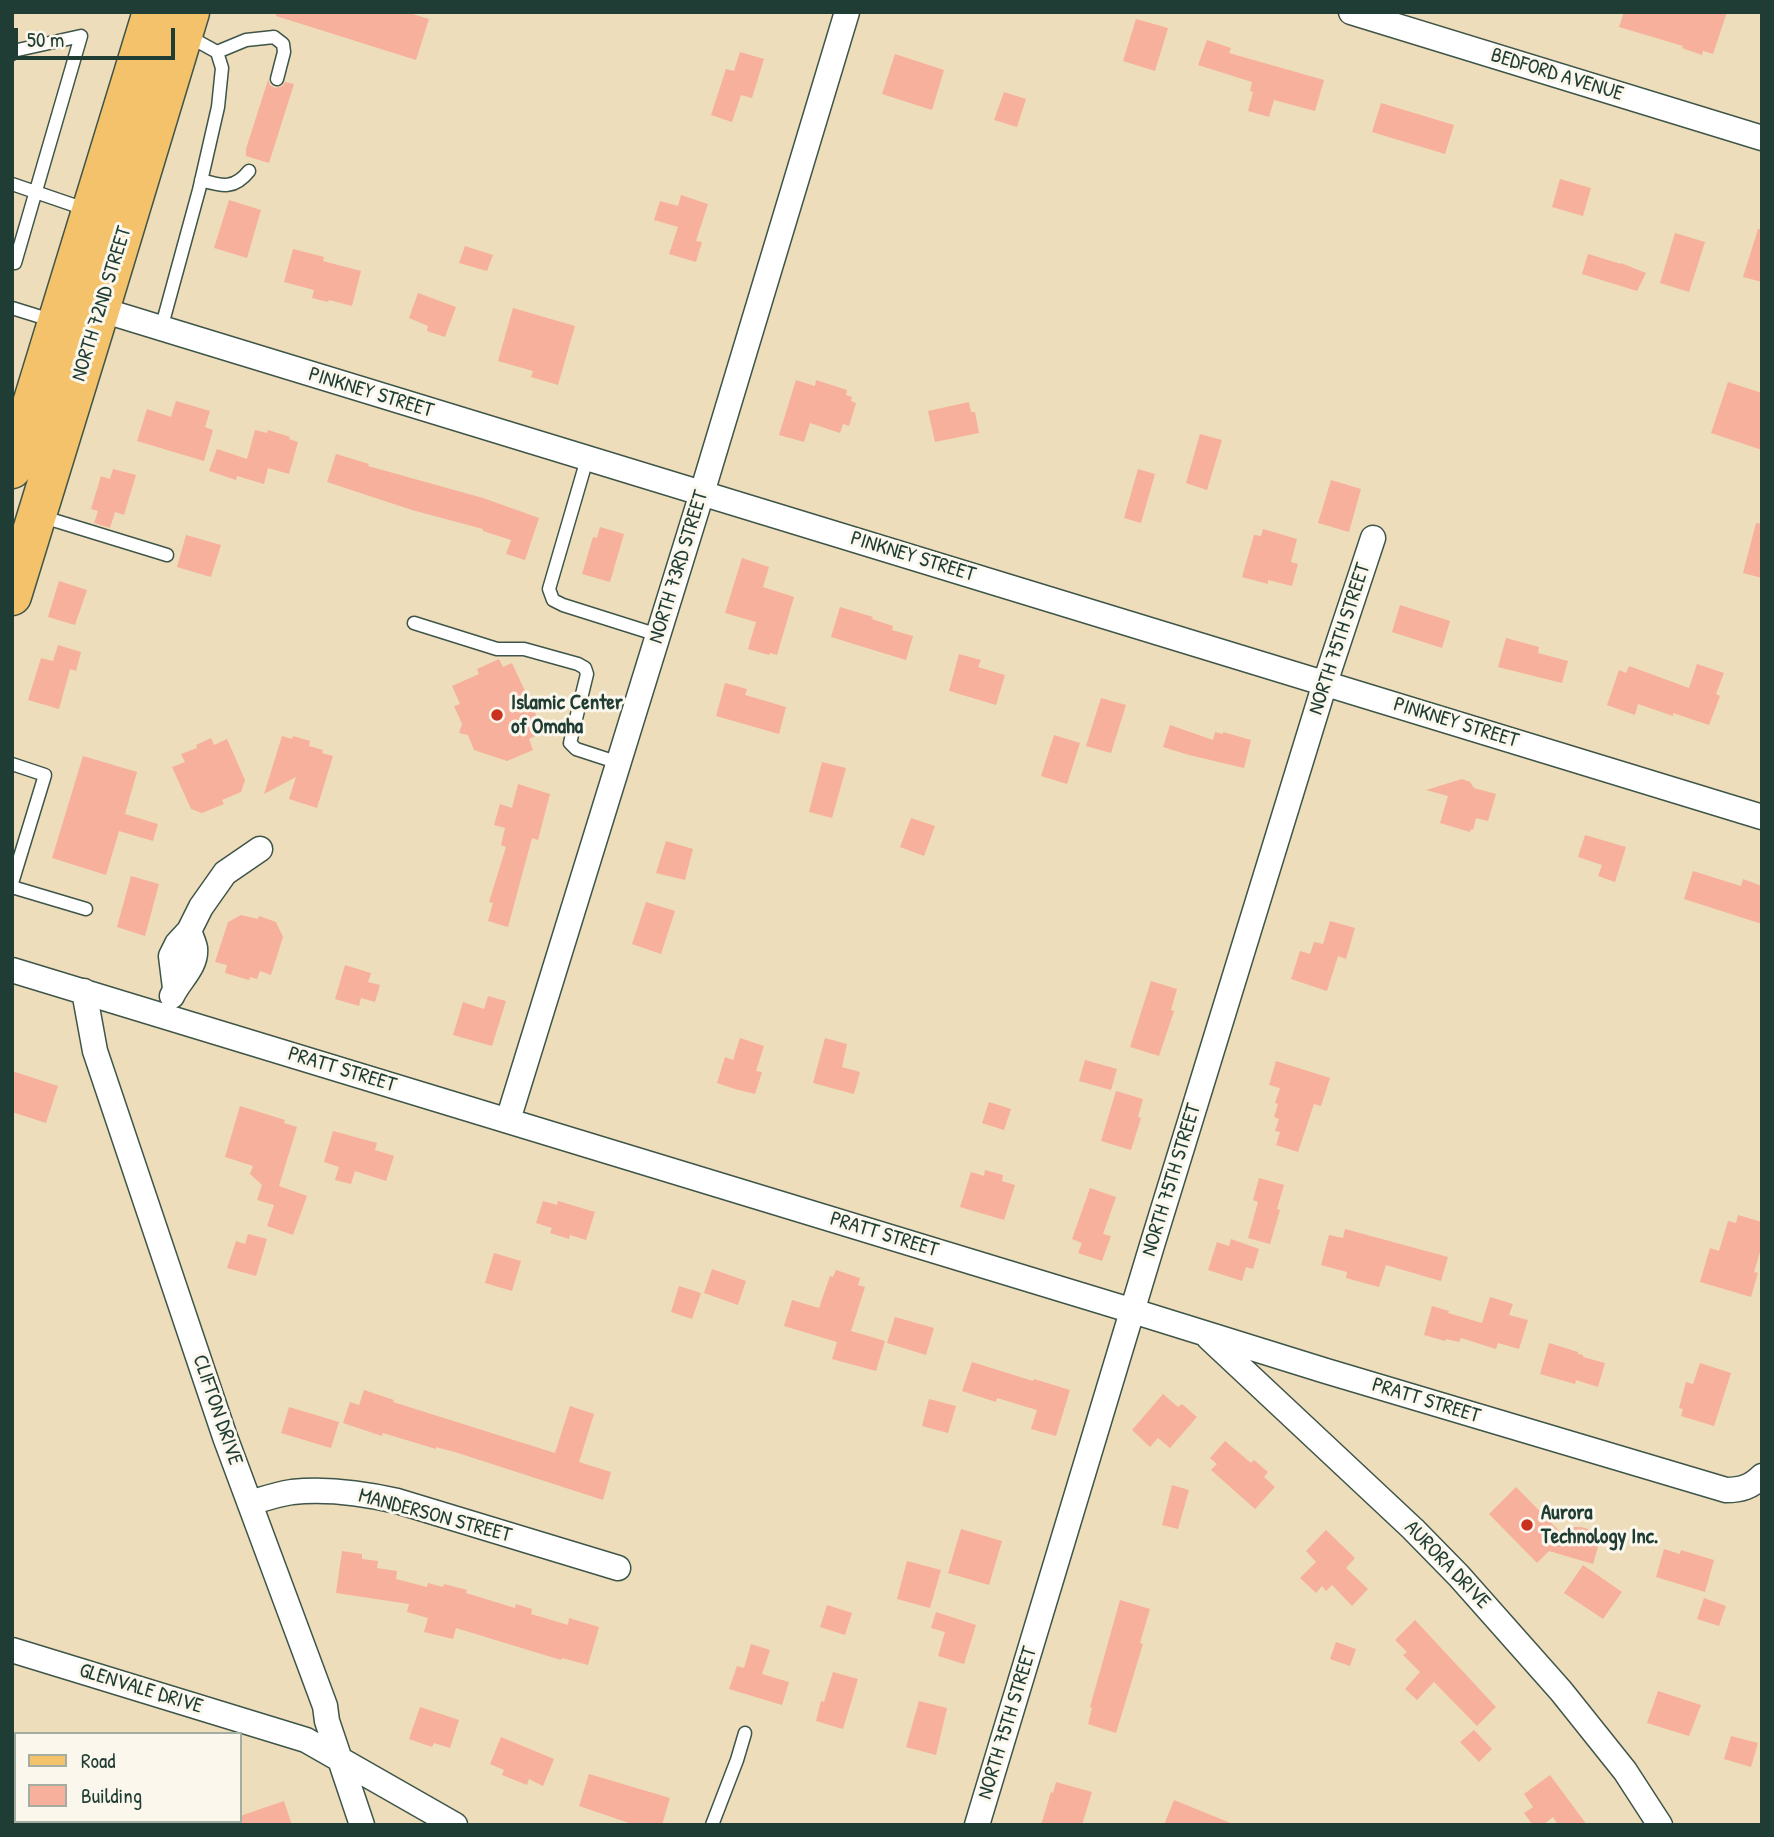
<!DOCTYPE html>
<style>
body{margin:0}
#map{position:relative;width:1774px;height:1837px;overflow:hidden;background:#edb;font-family:"Patrick Hand",sans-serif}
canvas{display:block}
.frame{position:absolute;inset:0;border:14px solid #1f3d34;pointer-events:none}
.legend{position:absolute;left:14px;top:1732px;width:228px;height:91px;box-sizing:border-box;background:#fbf7ec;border:2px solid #a3ada2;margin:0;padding:9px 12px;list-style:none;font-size:21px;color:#1f3d34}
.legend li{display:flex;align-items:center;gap:14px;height:35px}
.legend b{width:35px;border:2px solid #a3ada2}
.scale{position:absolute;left:14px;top:28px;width:161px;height:32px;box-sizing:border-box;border:4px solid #1f3d34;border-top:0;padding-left:9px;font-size:21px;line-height:24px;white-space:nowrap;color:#1f3d34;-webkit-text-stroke:5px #fbf7ec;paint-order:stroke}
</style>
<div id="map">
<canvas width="1774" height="1837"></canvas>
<div class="frame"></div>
<ul class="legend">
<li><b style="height:9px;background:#f3c26a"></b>Road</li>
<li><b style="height:19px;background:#f6b09b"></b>Building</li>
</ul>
<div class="scale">50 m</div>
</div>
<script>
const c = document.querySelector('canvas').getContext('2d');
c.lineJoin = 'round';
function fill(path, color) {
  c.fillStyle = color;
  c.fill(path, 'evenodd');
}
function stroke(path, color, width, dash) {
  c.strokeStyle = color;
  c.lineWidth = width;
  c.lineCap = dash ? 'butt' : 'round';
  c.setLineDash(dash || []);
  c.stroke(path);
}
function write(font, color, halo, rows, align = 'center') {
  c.font = font + ' "Patrick Hand",sans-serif';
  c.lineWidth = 6;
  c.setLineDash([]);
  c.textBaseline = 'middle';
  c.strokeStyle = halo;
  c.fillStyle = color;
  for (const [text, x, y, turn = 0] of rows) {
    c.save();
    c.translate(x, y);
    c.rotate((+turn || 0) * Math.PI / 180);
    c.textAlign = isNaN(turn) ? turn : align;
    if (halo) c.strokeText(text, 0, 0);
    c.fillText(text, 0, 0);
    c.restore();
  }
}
const building = new Path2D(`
 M277,12H406L429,19L416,60L276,16Z
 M1624,12H1727L1713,54L1703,51L1702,55L1682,48L1683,46L1619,27Z
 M1136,19L1168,28L1155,71L1123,61Z
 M1207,40L1231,48L1229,53L1324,80L1315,111L1274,100L1269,117L1248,111L1253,92L1250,91L1252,82L1198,65Z
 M740,52L764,59L752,98L741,95L732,122L711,115L726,69L734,71Z
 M895,54L944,70L932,110L882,94Z
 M268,80L270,85L275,88L283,86L285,82L294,84L269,163L246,156V149Z
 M1004,92L1026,99L1017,127L994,120Z
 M1381,103L1454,125L1445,154L1372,132Z
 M1560,179L1591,188L1583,216L1552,207Z
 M681,195L708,204L696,241L702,242L696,262L669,254L678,227L654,220L660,201L678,206Z
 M229,200L261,210L247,258L214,248Z
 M1758,229H1762V282L1743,277Z
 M1675,233L1705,242L1689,292L1660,283Z
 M465,246L493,255L487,271L459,263Z
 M293,249L324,257L323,261L361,271L352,306L329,300L328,302L312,298L314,290L284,282Z
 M1588,254L1621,264V263L1646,273L1637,291L1582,274Z
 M418,293L456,307L445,337L427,331L428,326L409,318Z
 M513,308L575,326L558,385L531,377L533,371L498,361Z
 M796,380L815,386L816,380L847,390L846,395L852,397L851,401L856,403L849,426L843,424L840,433L810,423L804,442L779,435Z
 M1728,382L1762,393V450L1711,433Z
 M176,401L210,411L205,427L213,430L204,461L137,441L147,409L171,417Z
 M969,402L971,412H975L979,433L935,442L928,411Z
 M255,430L267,433L268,430L290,437L289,439L298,442L289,474L268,468L264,484L237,476L236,480L209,471L217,449L247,459Z
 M1200,434L1222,440L1207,490L1186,483Z
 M336,454L369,464L368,466L483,498L539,518L525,560L506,554L511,540L483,531V529L412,510L327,482Z
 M113,469L136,475L124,515L115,512L110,528L94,523L98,511L91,509L101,476L110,479Z
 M1138,469L1155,474L1141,523L1124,518Z
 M1331,480L1361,489L1349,532L1318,523Z
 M1756,523L1762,524V578L1743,573Z
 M600,527L624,534L610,582L582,574L593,537L597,538Z
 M1263,529L1297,539L1291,562L1298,564L1292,586L1268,580V584L1242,577L1254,535L1261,536Z
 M186,535L221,545L211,577L177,567Z
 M742,558L769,567L763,587L794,597L777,655L770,653L769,655L748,649L756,622L725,613Z
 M59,581L87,590L75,625L48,617Z
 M1400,605L1450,621L1442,648L1392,632Z
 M840,607L873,617L872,619L893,626L892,630L913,636L906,660L831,637Z
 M1506,638L1539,647L1538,653L1568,661L1562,683L1498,667Z
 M58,645L81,652L76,671L70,669L59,709L28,700L41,658L53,661Z
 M959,654L981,660L978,667L1005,675L996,705L949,691Z
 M499,659L503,667L512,663L544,732L529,739L533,750L507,761L474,750L468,735L459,733L462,724L454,706L460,704L452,686L479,674L477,669Z
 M1697,664L1724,673L1716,694L1720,696L1709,725L1673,713V716L1638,704L1635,715L1607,705L1619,670L1626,673L1629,666L1689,688Z
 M725,683L747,689L745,695L786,707L779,734L716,716Z
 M1101,698L1126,705L1111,753L1086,746Z
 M1170,725L1213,740L1215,732L1223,734V732L1251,740L1244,768L1189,755L1163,747Z
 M1054,735L1080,743L1067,784L1041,776Z
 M282,736L292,739L293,736L310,741L309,746L323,750L322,753L333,756L317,808L289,799L296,777L264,794Z
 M211,738L214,745L227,739L245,780L241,792L222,800L224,804L202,813L191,809L172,767L185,762L181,754L197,748L196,745Z
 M83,756L137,772L125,814L158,824L153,841L119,831L106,875L52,858Z
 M822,762L846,768L832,818L809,812Z
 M1462,779L1470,782L1474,788L1496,794L1488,821L1476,818L1473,830L1471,829L1470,832L1440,823L1448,796L1426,790Z
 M518,784L550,794L538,840L532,838L508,927L488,921L493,903L489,902L506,847L501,845L505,828L494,825L500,804L512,808Z
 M911,818L935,826L924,856L900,847Z
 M1585,835L1626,847L1615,882L1598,876L1602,865L1578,857Z
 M666,841L693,849L685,880L656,873Z
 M1693,871L1741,886L1743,879L1762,886V924L1684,899Z
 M131,876L159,884L145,936L117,927Z
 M646,902L675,911L661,954L632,944Z
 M241,915L258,919L259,916L276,922L283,937L271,975L260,971L257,979L250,977L249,980L225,973L227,965L215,962L228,922Z
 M1330,921L1355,928L1346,959L1338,956L1327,991L1291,979L1300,951L1310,954L1314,942L1323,944Z
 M345,965L371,973L368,982L380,985L375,1002L361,998L359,1006L335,999Z
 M1151,981L1177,989L1171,1010L1174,1011L1159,1056L1130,1047Z
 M488,996L506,1001L492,1046L453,1035L463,1002L484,1009Z
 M740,1038L764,1046L756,1071L762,1072L755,1094L735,1089L717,1083L725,1057L733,1060Z
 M825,1038L847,1044L842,1067L860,1072L854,1094L813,1083Z
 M1085,1060L1117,1069L1111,1090L1079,1081Z
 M1276,1061L1330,1078L1321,1106L1314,1104L1298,1152L1276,1145L1280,1132L1275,1131L1279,1119L1274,1117L1278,1104L1275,1103L1280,1088L1269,1085Z
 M12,1071L58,1086L46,1123L12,1112Z
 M1116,1091L1143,1099L1138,1117L1141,1118L1131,1150L1101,1141Z
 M989,1102L1011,1109L1004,1130L982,1123Z
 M240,1106L285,1120L284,1123L297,1127L279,1186L307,1196L293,1235L267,1226L274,1205L257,1200L262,1185L250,1174L253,1166L225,1157Z
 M333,1131L377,1143L375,1150L394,1156L386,1181L355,1171L351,1184L335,1180L339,1167L324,1162Z
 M985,1170L1003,1175L1002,1181L1015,1185L1004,1220L960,1207L971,1172L984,1176Z
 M1259,1178L1284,1185L1277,1209L1280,1210L1270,1244L1248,1238L1258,1202L1253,1200Z
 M1090,1188L1116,1197L1103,1234L1111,1236L1102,1261L1078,1253L1082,1243L1072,1239Z
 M543,1201L557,1205L558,1201L595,1212L586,1240L570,1235L569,1239L550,1233L552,1228L536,1223Z
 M1738,1215L1762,1222V1245L1754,1272L1758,1273L1751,1297L1700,1282L1710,1248L1719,1251L1728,1221L1736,1223Z
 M1345,1229L1448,1257L1441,1281L1386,1265L1379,1287L1346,1278L1347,1272L1321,1265L1329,1235L1343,1238Z
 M248,1234L267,1239L256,1276L227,1268L236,1241L245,1244Z
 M1231,1239L1259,1249L1253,1269L1246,1267L1242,1281L1208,1270L1217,1242L1229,1246Z
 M494,1253L521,1261L512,1291L485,1283Z
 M712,1269L746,1281L738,1305L704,1293Z
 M836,1270L860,1278L858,1285L865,1287L851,1331L885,1341L876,1371L832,1359L837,1342L784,1326L792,1300L819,1308L830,1276L833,1277Z
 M679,1286L701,1293L692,1319L671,1312Z
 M1490,1297L1513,1304L1509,1315L1528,1320L1519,1349L1498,1343L1496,1349L1461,1338L1459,1342L1446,1339L1445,1341L1424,1335L1432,1306L1449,1311L1448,1313L1482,1323Z
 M895,1317L934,1328L926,1355L887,1343Z
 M1549,1343L1578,1352V1354L1583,1355V1357L1605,1363L1598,1387L1576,1380L1575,1384L1540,1374Z
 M972,1362L1033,1381L1034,1379L1070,1390L1056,1436L1031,1429L1037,1410L997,1398L996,1402L962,1391Z
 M1700,1363L1731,1373L1714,1426L1681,1416L1683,1409L1679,1408L1686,1382L1693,1384Z
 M364,1390L394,1400L393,1402L555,1453L570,1406L594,1414L579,1462L611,1472L603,1500L458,1453L436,1447V1449L383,1433L382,1436L343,1423L350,1402L359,1405Z
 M1163,1394L1178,1407L1182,1404L1197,1417L1170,1448L1158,1438L1150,1447L1132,1430Z
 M929,1399L956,1406L948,1433L922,1426Z
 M289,1407L339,1422L331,1448L281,1433Z
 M1225,1441L1251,1463L1254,1460L1268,1472L1264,1477L1275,1487L1255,1509L1211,1470L1217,1464L1210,1458Z
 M1172,1485L1189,1490L1178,1529L1162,1525Z
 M1516,1487L1570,1542L1574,1527H1581L1602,1533L1593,1564L1549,1551L1537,1563L1489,1514Z
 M961,1529L1002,1541L989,1585L948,1573Z
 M1326,1530L1355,1558L1346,1568L1368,1589L1352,1606L1332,1585L1326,1591L1322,1586L1316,1593L1300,1578L1316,1562L1306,1551Z
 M1664,1549L1680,1554L1681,1550L1714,1560L1705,1592L1656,1577Z
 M342,1551L362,1554V1559L378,1561L377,1568L397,1571L396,1579L427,1587L428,1583L443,1587L444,1584L467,1590L466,1593L515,1608L516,1604L532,1609L531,1614L568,1625L569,1618L599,1627L588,1665L562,1658L561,1660L456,1628L453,1639L424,1632L428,1618L407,1612L409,1604L336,1593Z
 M907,1561L941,1570L930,1608L897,1599Z
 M1583,1565L1622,1592L1603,1619L1564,1593Z
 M1704,1598L1726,1606L1719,1626L1697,1619Z
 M1120,1600L1150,1609L1140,1643L1143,1644L1116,1733L1088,1724L1092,1708L1090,1707Z
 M827,1605L852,1613L845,1635L820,1627Z
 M936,1612L976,1625L964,1664L938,1656L945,1632L931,1628Z
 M1415,1620L1496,1707L1477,1726L1434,1682L1417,1700L1405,1689L1420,1672L1403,1655L1407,1652L1395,1640Z
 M1336,1642L1356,1649L1350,1666L1330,1659Z
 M751,1644L770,1650L762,1674L789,1682L782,1705L729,1689L737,1666L744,1668Z
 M833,1672L858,1679L843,1729L816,1721L821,1701L824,1702Z
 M1658,1691L1701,1705L1689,1736L1647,1723Z
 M919,1701L947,1708L936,1755L906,1747Z
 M420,1707L459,1720L450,1748L434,1743L432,1747L409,1739Z
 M1474,1730L1492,1749L1479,1762L1460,1742Z
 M1731,1736L1758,1743L1751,1767L1724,1759Z
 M501,1737L554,1759L543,1786L529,1779L527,1785L502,1775L504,1770L490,1764Z
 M589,1774L670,1798L662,1825H635L579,1806Z
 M1550,1775L1587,1825H1558L1553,1817L1543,1825H1533L1524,1813L1533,1807L1524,1794Z
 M1056,1782L1092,1792L1082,1825H1041L1051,1792L1053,1793Z
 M1174,1800L1233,1824V1825H1164Z
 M284,1801L292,1825H224L223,1821H240V1816Z`);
const lane = new Path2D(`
 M217,52L246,40L274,37L283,44L284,52L277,79
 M12,54L13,51L81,36L15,263L12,262
 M201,180C222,186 234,190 249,171
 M12,184L88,210
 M12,308L54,321
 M161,329L199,190L218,107L222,68L217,52L188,36
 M587,459L549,589L553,600L563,605L658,635
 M40,516L167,555
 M414,623L497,649H524L578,664L585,668L587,674L570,743L576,749L619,763
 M12,764L45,775L12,883
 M12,887L86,909
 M712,1825L737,1760L745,1733`);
const street = new Path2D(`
 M1351,12L1762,138
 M89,306L1762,817
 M12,970L1133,1311L1326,1371L1726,1490C1741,1490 1751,1487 1762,1476
 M175,988L171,956L177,944L189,931L201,907L225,873L260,849
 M84,991L95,1051L225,1437L325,1706L327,1721L362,1825
 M172,996C179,980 197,967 195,948C194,943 191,936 189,931
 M508,1120L702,493L847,12
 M1209,1338L1413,1529L1459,1576L1561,1691L1625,1771L1660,1825
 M250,1503C263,1499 278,1494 292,1492C328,1488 362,1493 397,1501L618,1568
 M12,1650L306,1740L455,1825
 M977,1825L1153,1242L1325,683L1373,538`);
const primary = new Path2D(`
 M12,469L152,12
 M12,596L100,310L190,12`);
const markers = [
 [497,715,7,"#c8321e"],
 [1527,1525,7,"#c8321e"]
];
const streetNames = [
 ["BEDFORD AVENUE",1557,75,17],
 ["NORTH 72ND STREET",102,304,-73],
 ["PINKNEY STREET",371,393,17],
 ["PINKNEY STREET",913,557,17],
 ["NORTH 73RD STREET",679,567,-73],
 ["NORTH 75TH STREET",1340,639,-72],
 ["PINKNEY STREET",1456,723,17],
 ["PRATT STREET",342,1070,17],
 ["NORTH 75TH STREET",1172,1180,-73],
 ["PRATT STREET",884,1235,17],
 ["PRATT STREET",1426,1401,17],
 ["CLIFTON DRIVE",217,1410,71],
 ["MANDERSON STREET",435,1516,15],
 ["AURORA DRIVE",1447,1565,46],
 ["GLENVALE DRIVE",141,1689,17],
 ["NORTH 75TH STREET",1008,1723,-73]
];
const poiNames = [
 ["Islamic Center",511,703],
 ["of Omaha",511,727],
 ["Aurora",1541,1513],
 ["Technology Inc.",1541,1537]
];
fill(building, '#f6b09b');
stroke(lane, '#3e5548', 15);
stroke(street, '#3e5548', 27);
stroke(primary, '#3e5548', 41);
stroke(lane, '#fff', 12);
stroke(street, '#fff', 24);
stroke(primary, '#f3c26a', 38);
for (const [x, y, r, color] of markers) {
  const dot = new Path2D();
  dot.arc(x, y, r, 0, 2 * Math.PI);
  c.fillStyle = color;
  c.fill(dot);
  stroke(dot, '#fbf7ec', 2.5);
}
write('21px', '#1f3d34', '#fbf7ec', streetNames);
write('bold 21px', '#1f3d34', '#fbf7ec', poiNames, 'left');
</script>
